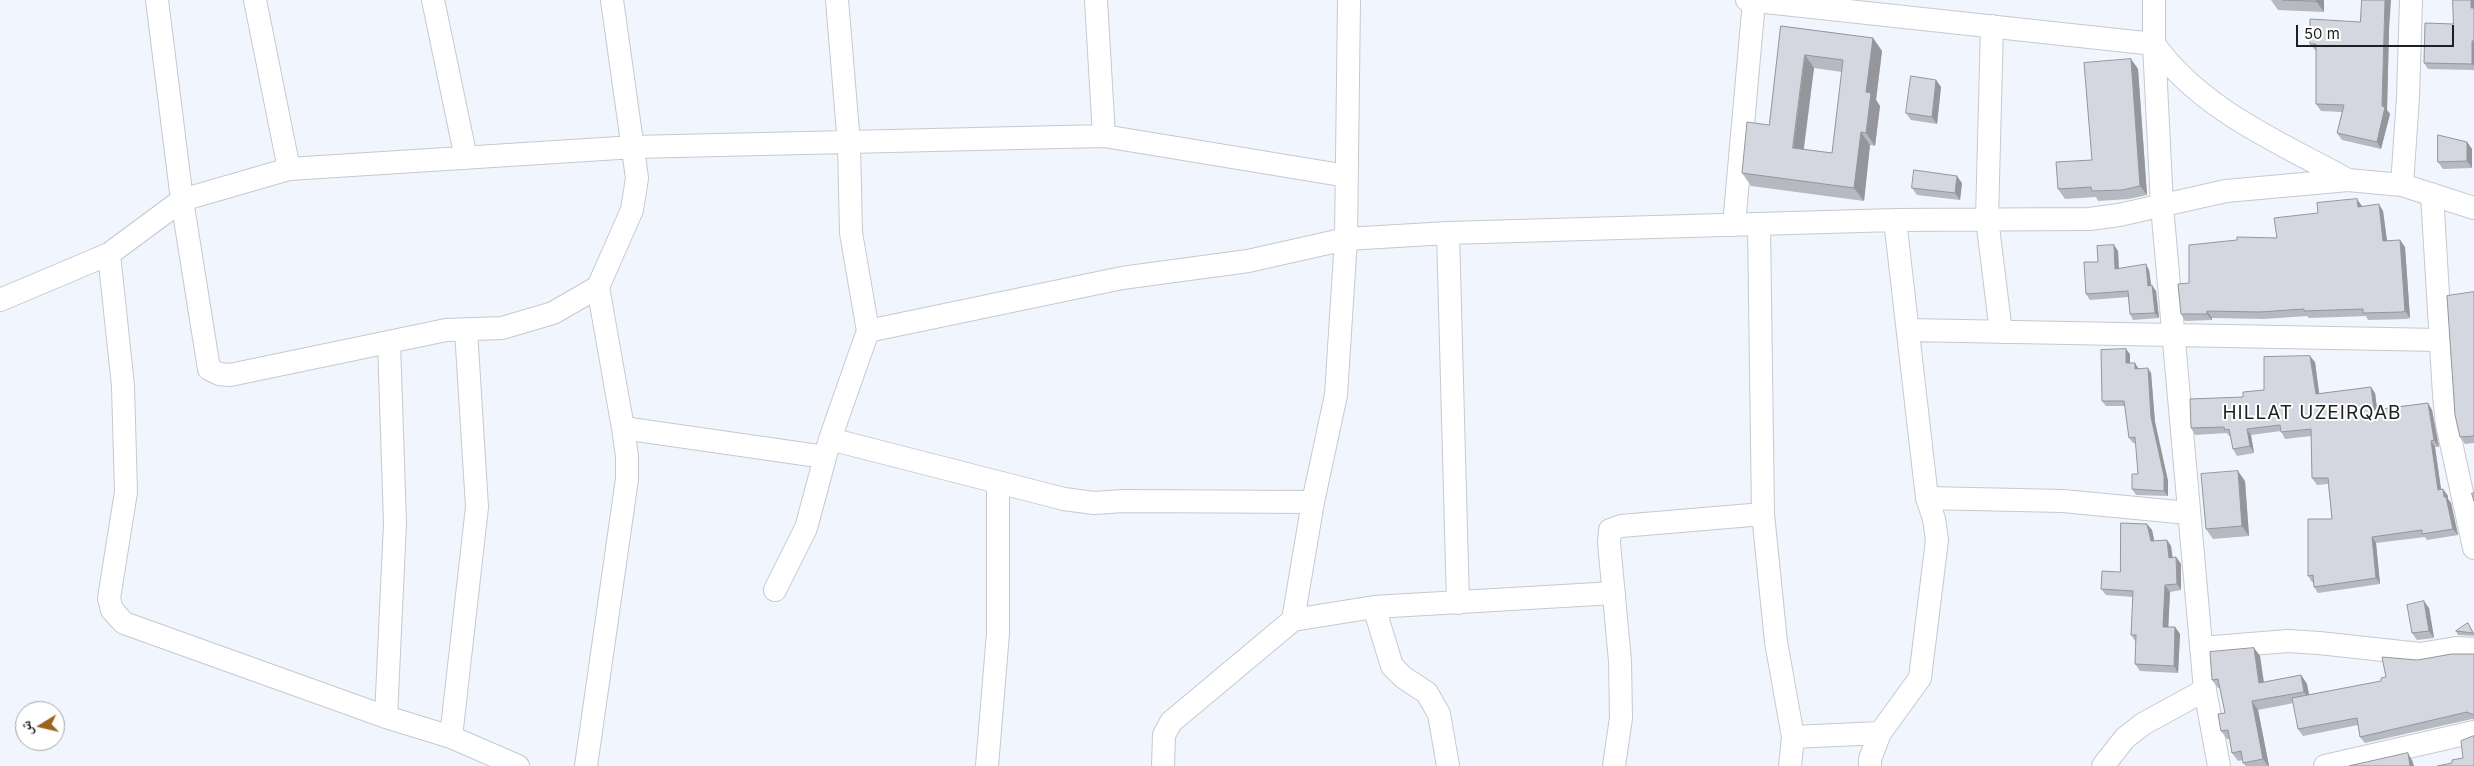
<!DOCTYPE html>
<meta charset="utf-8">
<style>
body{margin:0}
#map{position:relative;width:2474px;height:766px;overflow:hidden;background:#f1f5fd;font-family:Inter,"Noto Naskh Arabic",sans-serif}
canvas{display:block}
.north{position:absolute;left:15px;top:701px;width:50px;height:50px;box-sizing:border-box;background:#fff;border:1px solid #a5a5a7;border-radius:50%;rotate:261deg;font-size:14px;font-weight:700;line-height:20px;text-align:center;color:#1e1f22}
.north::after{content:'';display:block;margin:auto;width:18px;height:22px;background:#9c641f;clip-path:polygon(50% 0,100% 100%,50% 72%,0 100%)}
.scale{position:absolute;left:2296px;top:25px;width:158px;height:22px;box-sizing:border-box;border:2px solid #1e1f22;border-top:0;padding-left:6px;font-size:15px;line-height:18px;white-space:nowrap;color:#1e1f22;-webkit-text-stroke:4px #fff;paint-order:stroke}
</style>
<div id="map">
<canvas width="2474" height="766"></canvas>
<div class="north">ش</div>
<div class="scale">50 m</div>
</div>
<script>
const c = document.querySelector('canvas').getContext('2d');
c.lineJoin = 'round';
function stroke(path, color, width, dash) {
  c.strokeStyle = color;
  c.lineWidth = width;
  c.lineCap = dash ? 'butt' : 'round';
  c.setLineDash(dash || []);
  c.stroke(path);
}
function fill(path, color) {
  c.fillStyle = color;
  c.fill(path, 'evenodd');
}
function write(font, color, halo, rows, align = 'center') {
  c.font = font + ' Inter,sans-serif';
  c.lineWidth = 4;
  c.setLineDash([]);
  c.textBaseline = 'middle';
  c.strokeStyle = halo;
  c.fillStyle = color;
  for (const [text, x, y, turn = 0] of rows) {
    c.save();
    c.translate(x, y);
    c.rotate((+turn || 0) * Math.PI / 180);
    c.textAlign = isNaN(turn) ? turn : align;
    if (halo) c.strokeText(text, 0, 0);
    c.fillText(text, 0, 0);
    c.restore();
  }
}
const street = new Path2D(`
 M157,0L182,200L209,369L219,374L230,375L446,330L502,328L553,313L598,287
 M255,0L289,169
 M433,0L466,158
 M1096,0L1104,136
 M1747,0L2154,44C2201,110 2279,142 2348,180
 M2154,0V44L2162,206L2205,690L2219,766
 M1992,26L1987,219L2001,332
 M2402,185L2408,97L2411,0
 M2432,194L2444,395L2447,424L2474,548
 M1734,225L1754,1
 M1759,225L1763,514L1776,642L1793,737L1790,766
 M1448,233L1458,603
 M0,300L109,254
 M1908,330L2439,340
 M868,331L1122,278L1248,261L1346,239L1448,233L1895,220L2089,219L2119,215L2226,191L2348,180L2402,185L2474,208
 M623,428L825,457
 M830,439L1064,499L1094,503L1124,501L1313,502
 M1927,498L2063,501L2188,513
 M775,590L806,528L830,439L868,331L851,233L849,144L837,0
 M1374,607L1392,666L1403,677L1427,693L1439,714L1448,766
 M1293,620L1313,502L1336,395L1346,239L1349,0
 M2201,648L2288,641L2319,643L2420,654L2456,648L2474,649
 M386,717L395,523L389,342
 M451,737L477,507L466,330
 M1793,737L1880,733
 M518,766L451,737L386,717L124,623L112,610L109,598L126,492L123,386L109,254L182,200L289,169L634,147L1104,136L1347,176
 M586,766L627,479V456L623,428L598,287L632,210L637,178L612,0
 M987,766L998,633V482
 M1163,766L1164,735L1171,722L1293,620L1374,607L1614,593
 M1614,766L1621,718L1620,661L1609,543L1610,530L1621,526L1763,514
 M1870,766V759L1880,733L1920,678L1937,540L1934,519L1927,498L1895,220
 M2103,766L2125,738L2143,724L2205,690
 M2325,766L2474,732`);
const wall = new Path2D(`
 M2271,0H2324V12L2278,10Z
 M2474,0V70L2428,69L2424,63L2453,24Z
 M1781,26L1873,38L1882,51L1876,100L1880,106L1875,146L1870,145L1864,201L1751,186L1742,173L1769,125ZM1814,68L1842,72L1832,153L1804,149Z
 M2389,30L2387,110L2390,114L2381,149L2342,140L2337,133L2342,112L2321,111L2316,104V51L2310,44Z
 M2131,59L2138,69L2147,195L2129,199L2098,201L2096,197L2065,199L2058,189L2092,160Z
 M1936,80L1941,87L1937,124L1911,120L1906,113Z
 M2467,142L2472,149V168L2443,169L2438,162Z
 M1962,183L1960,200L1917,195L1912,188Z
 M2362,206L2383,211L2387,241L2400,240L2405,247L2410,318L2407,319L2368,320L2366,316L2309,318L2307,316L2264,319L2212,318V320L2185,321L2181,314L2189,283L2277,238L2318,213Z
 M2114,245L2118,251L2119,268L2149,270L2151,286L2156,291L2159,318L2133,320L2130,314L2128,297L2090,300L2086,294L2098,262Z
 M2474,292V443L2465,444L2460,437Z
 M2130,354V363H2135L2138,368L2151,373L2155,422L2168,481V496L2136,495L2132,489L2138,474L2136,443H2133L2129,438L2125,406H2106L2102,401Z
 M2315,362L2319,393H2375L2377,409L2428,403L2432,410L2439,447H2435L2441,489H2443L2448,496V499L2451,503L2458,535L2427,540L2425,537L2376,543L2380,584L2318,593L2314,587L2313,582H2312L2308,576L2332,519L2328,484L2317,485L2312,478L2311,436L2285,439L2281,431L2251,435L2254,453L2237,456L2233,449L2230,436H2229L2227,433L2195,435L2191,428L2243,397L2264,390Z
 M2245,481L2249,536L2213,539L2206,529Z
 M2147,524L2152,530L2154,541L2167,540L2171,546L2173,558L2176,557L2181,564V590L2170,592L2168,627H2175L2180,634L2178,673L2140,671L2135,664L2136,642L2131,635L2133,597L2106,595L2101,589L2120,572Z
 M2429,608L2434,638L2417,640L2412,633Z
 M2468,623L2474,633V636L2458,635L2456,631Z
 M2254,648L2260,656L2264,682L2301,675L2307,684L2309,695L2381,681L2386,677L2417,660L2474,654V720L2472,719L2365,743L2360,737L2358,725L2303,736L2298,729L2294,703L2258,710L2269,766H2246L2243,763V760L2238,761L2232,753L2230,739H2227L2221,731L2225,713L2220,688H2218L2212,680Z`);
const shadedWall = new Path2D(`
 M2316,0H2324V12L2316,1Z
 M2385,0H2391L2389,30L2387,110L2390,114L2381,149L2377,142L2382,106Z
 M2471,0H2474V12L2471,8Z
 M1873,38L1882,51L1876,100L1880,106L1875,146L1866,133V92Z
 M2472,41L2474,43V66L2472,64Z
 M1805,55L1814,68L1802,161L1793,148Z
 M2131,59L2138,69L2147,195L2140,186Z
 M1936,80L1941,87L1937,124L1932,117Z
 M1861,132L1870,145L1864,201L1854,188Z
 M2467,142L2472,149V168L2467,161Z
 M1957,176L1962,183L1960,200L1955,193Z
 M2357,199L2362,206L2363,214L2358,207Z
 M2379,204L2383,211L2388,248L2383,241Z
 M2400,240L2405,247L2410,318L2405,311Z
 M2114,245L2118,251L2119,274L2115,269Z
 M2146,264L2149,270L2152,291L2148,286Z
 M2152,285L2156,291L2159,318L2155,313Z
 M2207,311L2212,318V320L2207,314Z
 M2126,349L2130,354V368L2126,363Z
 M2310,356L2315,362L2320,400L2316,394Z
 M2135,363L2138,368V374L2135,369Z
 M2148,368L2151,373L2155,422L2168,481V496L2164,491L2151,417Z
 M2371,387L2375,393L2378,416L2374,410Z
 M2428,403L2432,410L2439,447L2434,440Z
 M2247,429L2251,435L2254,453L2250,446Z
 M2431,441L2435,447L2442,496L2438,490Z
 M2238,471L2245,481L2249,536L2242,526Z
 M2443,489L2448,496V499L2451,503L2458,535L2453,529L2444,497Z
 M2147,524L2152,530L2156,548L2151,541Z
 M2372,537L2376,543L2380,584L2376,578Z
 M2167,540L2171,546L2173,565L2169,558Z
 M2176,557L2181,564V590L2177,584Z
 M2165,585L2170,592L2168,634L2163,627Z
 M2424,601L2429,608L2434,638L2429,631Z
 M2175,627L2180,634L2178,673L2174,666Z
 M2254,648L2260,656L2265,692L2259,683Z
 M2301,675L2307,684L2310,700L2304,692Z
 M2252,701L2258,710L2269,766H2268L2263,759Z
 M2408,753L2412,760L2414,766H2410Z`);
const building = new Path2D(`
 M2283,0H2316V1Z
 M2362,0H2385L2382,106L2385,107L2377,142L2337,133L2344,105L2316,104V44H2310V19L2360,22Z
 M2453,0H2471V8H2474V40L2472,41V64L2424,63L2425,23L2453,24Z
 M1781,26L1873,38L1866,92L1871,93L1866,133L1861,132L1854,188L1742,173L1747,122L1769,125ZM1805,55L1843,60L1832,153L1793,148Z
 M2131,59L2140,186L2122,190L2092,191L2091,187L2058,189L2056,162L2092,160L2084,63Z
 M1911,76L1936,80L1932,117L1906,113Z
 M2438,135L2467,142V161L2438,162Z
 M1914,170L1957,176L1955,193L1912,188Z
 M2357,199L2358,207L2379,204L2383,241L2400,240L2405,311L2402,312L2363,313V309L2304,311V309L2260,312L2207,311V314H2181L2178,284L2189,283V245L2237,240V237L2277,238L2274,218L2318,213L2317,203Z
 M2114,245L2115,269L2146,264L2148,286L2152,285L2155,313L2130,314L2128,291L2086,294L2084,262H2098L2097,246Z
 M2474,292V436L2460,437L2455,415L2447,296Z
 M2126,349V363H2135V369L2148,368L2151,417L2164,476V491L2132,489V474H2138L2135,437L2129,438L2124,401H2102L2101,350Z
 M2310,356L2316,394L2371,387L2374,410L2428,403L2434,440L2431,441L2438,490L2443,489L2444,497H2446L2453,529L2422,534V530L2372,537L2376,578L2314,587L2313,575L2308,576V519H2332L2328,478H2312L2311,429L2281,432L2280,425L2247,429L2250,446L2233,449L2229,429L2225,430L2224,427L2191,428L2190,399L2243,397V392L2264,390V357Z
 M2238,471L2242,526L2206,529L2201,474Z
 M2472,493H2474V501Z
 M2121,523L2147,524L2151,541L2167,540L2169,558L2176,557L2177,584L2165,585L2163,627H2175L2174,666L2135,664L2136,635H2131L2133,591L2101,589L2102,571L2120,572Z
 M2424,601L2429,631L2412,633L2407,605Z
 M2468,623L2473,633L2456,631Z
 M2254,648L2259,683L2301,675L2304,692L2252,701L2263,759L2243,763L2241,751L2232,753L2228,730L2221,731L2218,714L2225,713L2218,679L2212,680L2210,652Z
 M2452,654H2474V715L2467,712L2360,737L2357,718L2298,729L2292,698L2381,681V678L2386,677L2382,657L2417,660Z
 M2474,736V766H2437L2452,763V760L2463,758L2461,741Z
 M2408,753L2410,766H2349Z`);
const neighbourhoodNames = [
 ["HILLAT UZEIRQAB",2312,413]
];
stroke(street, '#c5c9d1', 24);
stroke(street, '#fff', 22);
fill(wall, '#b6b9c0');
fill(shadedWall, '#94969c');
fill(building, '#d4d7df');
stroke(building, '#94969c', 1);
c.letterSpacing = '1px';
write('19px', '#1e1f22', '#fff', neighbourhoodNames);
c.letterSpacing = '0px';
</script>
